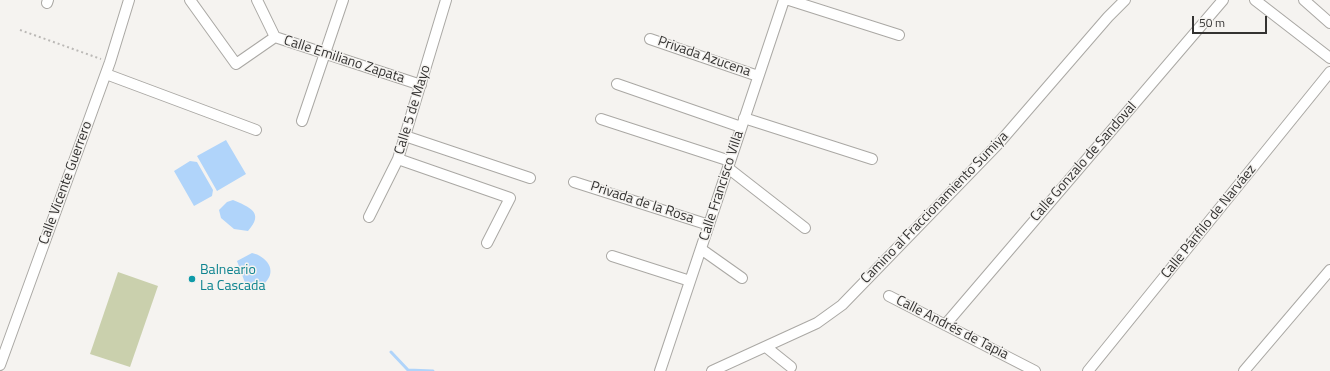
<!DOCTYPE html>
<meta charset="utf-8">
<style>
body{margin:0}
#map{position:relative;width:1330px;height:371px;overflow:hidden;background:#f5f3f0;font-family:"Titillium Web",sans-serif}
canvas{display:block}
.scale{position:absolute;left:1192px;top:16px;width:75px;height:18px;box-sizing:border-box;border:2px solid #333231;border-top:0;padding-left:5px;font-size:12px;line-height:14px;white-space:nowrap;color:#333231;-webkit-text-stroke:3px #f5f3f0;paint-order:stroke}
</style>
<div id="map">
<canvas width="1330" height="371"></canvas>
<div class="scale">50 m</div>
</div>
<script>
const c = document.querySelector('canvas').getContext('2d');
c.lineJoin = 'round';
function fill(path, color) {
  c.fillStyle = color;
  c.fill(path, 'evenodd');
}
function stroke(path, color, width, dash) {
  c.strokeStyle = color;
  c.lineWidth = width;
  c.lineCap = dash ? 'butt' : 'round';
  c.setLineDash(dash || []);
  c.stroke(path);
}
function write(font, color, halo, rows, align = 'center') {
  c.font = font + ' "Titillium Web",sans-serif';
  c.lineWidth = 3;
  c.setLineDash([]);
  c.textBaseline = 'middle';
  c.strokeStyle = halo;
  c.fillStyle = color;
  for (const [text, x, y, turn = 0] of rows) {
    c.save();
    c.translate(x, y);
    c.rotate((+turn || 0) * Math.PI / 180);
    c.textAlign = isNaN(turn) ? turn : align;
    if (halo) c.strokeText(text, 0, 0);
    c.fillText(text, 0, 0);
    c.restore();
  }
}
const green = new Path2D(`
 M118,272L158,286L130,367L90,354Z`);
const water = new Path2D(`
 M226,140L246,174L217,191L197,156Z
 M190,161L197,162L213,190L212,196L194,206L174,171Z
 M233,200C249,207 265,212 248,231L234,229L221,218L219,210L227,202Z
 M252,253C266,256 278,270 265,283C261,287 253,289 248,291L237,261Z`);
const stream = new Path2D(`
 M391,352L408,370L433,371`);
const path = new Path2D(`
 M20,30L101,59`);
const minor = new Path2D(`
 M190,0L236,64L275,37L421,85
 M257,0L275,37
 M789,0L899,35
 M1255,0L1330,58
 M1304,0L1330,23
 M47,3L48,0
 M650,39L758,76
 M106,74L256,130
 M617,84L741,127
 M744,118L872,159
 M601,119L730,161
 M302,121L343,0
 M405,136L530,178
 M398,159L510,198L487,243
 M728,168L805,228
 M574,182L709,225
 M369,217L398,159L446,0
 M701,249L742,278
 M612,256L690,281
 M889,296L1035,371
 M945,325L1223,0
 M766,347L791,367
 M0,365L110,62L129,0
 M660,371L784,0
 M712,371L817,323L842,305L999,143L1108,17L1125,0
 M1088,371L1330,72
 M1244,371L1330,270`);
const markers = [
 [192,279,4,"#0f9aa8"]
];
const streetNames = [
 ["Privada Azucena",704,57,19],
 ["Calle Emiliano Zapata",344,60,18],
 ["Calle 5 de Mayo",413,110,-73],
 ["Calle Gonzalo de Sandoval",1084,162,-49],
 ["Calle Vicente Guerrero",66,183,-70],
 ["Calle Francisco Villa",722,186,-72],
 ["Privada de la Rosa",642,203,18],
 ["Camino al Fraccionamiento Sumiya",935,208,-46],
 ["Calle Pánfilo de Narváez",1209,222,-51],
 ["Calle Andrés de Tapia",952,328,27]
];
const cultureNames = [
 ["Balneario",200,271],
 ["La Cascada",200,287]
];
fill(green, '#cad0ad');
fill(water, '#b0d4fa');
stroke(stream, '#b0d4fa', 3);
stroke(minor, '#aaa8a4', 12);
stroke(path, '#bbb9b6', 2, [2, 3]);
stroke(minor, '#fff', 10);
for (const [x, y, r, color] of markers) {
  const dot = new Path2D();
  dot.arc(x, y, r, 0, 2 * Math.PI);
  c.fillStyle = color;
  c.fill(dot);
  stroke(dot, '#f5f3f0', 1.5);
}
write('14px', '#333231', '#f5f3f0', streetNames);
write('14px', '#0d838f', '#f5f3f0', cultureNames, 'left');
</script>
